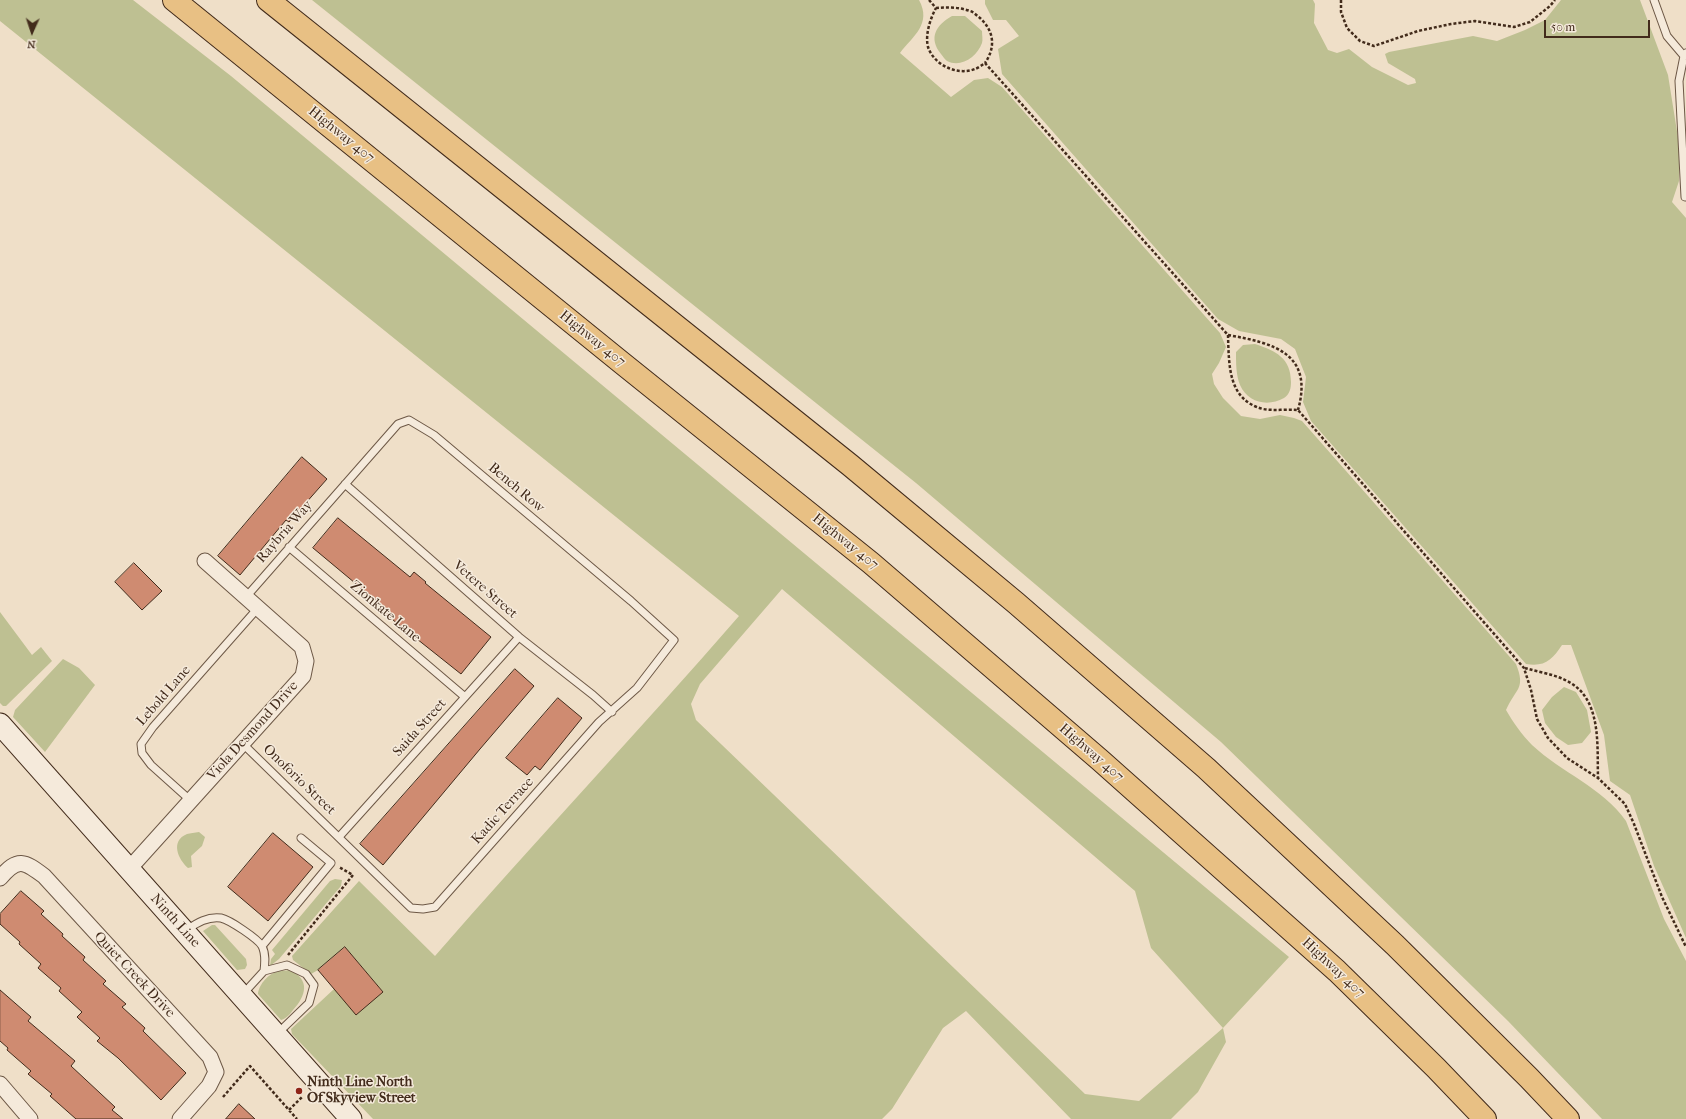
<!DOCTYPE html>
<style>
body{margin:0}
#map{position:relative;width:1686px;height:1119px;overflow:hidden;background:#efdfc8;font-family:"IM FELL French Canon",serif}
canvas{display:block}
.north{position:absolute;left:12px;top:12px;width:40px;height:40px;-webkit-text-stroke:3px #f5eadb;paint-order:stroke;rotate:183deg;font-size:11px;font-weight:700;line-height:16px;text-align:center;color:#422b1b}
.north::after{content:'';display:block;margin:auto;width:14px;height:18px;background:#422b1b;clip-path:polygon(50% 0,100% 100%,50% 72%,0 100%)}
.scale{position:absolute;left:1544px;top:20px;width:106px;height:18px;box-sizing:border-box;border:2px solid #422b1b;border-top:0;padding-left:5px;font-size:12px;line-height:14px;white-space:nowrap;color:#422b1b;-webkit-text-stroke:3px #f5eadb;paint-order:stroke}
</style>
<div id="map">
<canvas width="1686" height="1119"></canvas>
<div class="north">N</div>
<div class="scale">50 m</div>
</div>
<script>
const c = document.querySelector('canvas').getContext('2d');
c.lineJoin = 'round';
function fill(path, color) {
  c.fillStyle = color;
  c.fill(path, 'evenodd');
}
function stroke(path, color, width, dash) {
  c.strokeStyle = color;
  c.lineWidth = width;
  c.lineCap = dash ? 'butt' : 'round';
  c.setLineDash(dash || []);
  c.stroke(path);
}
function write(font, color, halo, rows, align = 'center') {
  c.font = font + ' "IM FELL French Canon",serif';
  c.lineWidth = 3;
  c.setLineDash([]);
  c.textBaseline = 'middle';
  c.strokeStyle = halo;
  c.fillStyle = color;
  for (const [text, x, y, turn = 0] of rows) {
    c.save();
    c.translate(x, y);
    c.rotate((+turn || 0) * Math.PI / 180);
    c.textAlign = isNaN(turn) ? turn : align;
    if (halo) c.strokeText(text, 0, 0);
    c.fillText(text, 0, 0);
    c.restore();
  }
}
const green = new Path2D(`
 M0,0H133L231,76L1289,957L1223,1028L1226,1042L1198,1092L1171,1119H1071L966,1011L943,1028L892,1109L882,1119H373L292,1034L291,1029L334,989L383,992L345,947L318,970L311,974L293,960L292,956L359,881L435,956C535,841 639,731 739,616L0,21ZM782,589L1135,891L1151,948L1223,1028L1139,1101L1085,1094L696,720L691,704L700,684Z
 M312,0H919C932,24 913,36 900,53L951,97L974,80L988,78L1002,87L1220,333L1226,347L1219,363L1212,374L1214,384L1223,398L1241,416L1260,419L1280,415L1294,418L1302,421L1516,664C1526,689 1516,688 1506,710C1513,722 1522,735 1532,745C1562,773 1602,787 1626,821L1664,919L1686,961V1119H1602L1508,1021L1221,742L916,483Z
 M985,0H1313L1315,4L1314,23L1328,50L1337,53L1349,49L1372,67L1408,85L1416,83L1415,79L1388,63L1385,54L1389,52L1473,36L1497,41L1525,30L1545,20L1561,0H1640L1668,75L1679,144V181L1672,202L1686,218V938L1654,866L1630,795L1610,781L1604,735L1571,645H1562C1552,660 1545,667 1526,664L1311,421L1303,402L1306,377L1295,349L1281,339L1239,331L1218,319L1002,74L998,49L1019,36L1006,20H993L985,4Z
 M952,16H965L982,31C982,35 983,40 982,43C977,57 961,68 947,61C944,59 943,56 941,54C928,38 936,25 952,16Z
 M1255,344C1276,351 1291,358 1291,382C1291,388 1290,394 1284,398C1268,407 1248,403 1240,385C1236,375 1236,363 1236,352L1243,345Z
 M0,612L32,655L41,647L52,661L6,706H3L0,703Z
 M63,659L79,668L95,685L45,752L13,717L15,710Z
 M1564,687L1576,692L1587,710L1591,732L1582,743L1568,745L1556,737L1545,723L1542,710L1552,697Z
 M199,832L205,837L202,846L191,856L192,867L188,868C178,859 170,841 187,834C190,833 195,833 199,832Z
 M335,879L342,880L341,886L279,959L270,966L271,959L275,954L272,950L330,881Z
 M212,925H215L246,959L247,965L245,969L237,970L203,931Z
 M289,970C311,979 306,996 293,1010C290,1014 287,1018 281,1020L258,994C259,984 269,973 279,971C282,970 286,971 289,970Z`);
const building = new Path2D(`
 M302,457L327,479L289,522L286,520L240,575L218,556Z
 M338,518L410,577L414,572L426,582L425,583L491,637L461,674L383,612L385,608L313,548Z
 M134,563L162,591L142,610L115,582Z
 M515,669L534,686L480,749L383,865L360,844Z
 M558,698L582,718L540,770L535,766L527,775L506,758Z
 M273,833L313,867L268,921L228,887Z
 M21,891L44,911L41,914L63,934L62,936L85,957L83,960L106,981L103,984L126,1004L122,1007L145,1028L143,1031L186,1073L161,1100L118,1058L97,1041L100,1038L77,1017L82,1012L59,991L61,988L38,968L41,964L19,944L20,942L0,924V914Z
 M345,947L383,992L356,1015L318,970Z
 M0,990L31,1017L28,1021L75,1061L71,1066L115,1107L112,1110L123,1119H76L50,1096L52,1094L28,1074L31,1071L7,1050L8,1048L0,1041Z
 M239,1104L255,1119H226Z`);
const path = new Path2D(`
 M929,0L936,8C930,19 925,35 928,47C934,65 957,76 975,69C978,68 982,65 985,63L1228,335C1229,366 1228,400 1263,409C1274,411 1287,409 1298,410L1524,668L1531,690L1537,719L1548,738L1567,758L1598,778L1625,804L1634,824L1662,897L1686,947
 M1341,0V12L1347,28L1360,41L1374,46L1418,31L1451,24L1475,21L1514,27L1530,22L1550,6L1555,0
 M936,8C947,7 959,7 970,11C974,12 977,16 980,18C994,31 996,47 985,63
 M1228,335C1273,343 1314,353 1298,410
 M1525,668C1538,672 1554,674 1567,681C1602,698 1597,745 1598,778
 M288,955L353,875L339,867
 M223,1097L250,1066L297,1119
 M289,1110L302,1097`);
const lane = new Path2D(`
 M1654,0L1667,36L1684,56
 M1685,197L1679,81L1684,56L1686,53
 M345,484L519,637L593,695L612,712
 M289,547L465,697
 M242,743L411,908L423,909L435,907L599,722L637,688L674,640L631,601L434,435L409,420L398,424L246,597
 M190,800L151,765L142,753L141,744L153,727L258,608
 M339,837L519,637
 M186,930C197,923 208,916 221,918C230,920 258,939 262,946C266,954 265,963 264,971
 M262,946L331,863L301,838
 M243,994L264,971L287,965L306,974L314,985L309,1003L278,1033`);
const street = new Path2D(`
 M129,869L303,676L306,661L302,647L205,561
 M0,878C18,857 24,861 44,876L210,1057L216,1072L209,1086L180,1119
 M0,1084L30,1119`);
const secondary = new Path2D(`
 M0,724L351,1119`);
const highway = new Path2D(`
 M174,0L622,363L871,563L1100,760L1337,971L1436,1068L1485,1119
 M268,0L850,465L1016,603L1206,768L1395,945L1529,1078L1568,1119`);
const markers = [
 [299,1091,4,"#8f2418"]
];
const streetNames = [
 ["Highway 407",341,135,39],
 ["Highway 407",592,339,39],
 ["Bench Row",516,488,40],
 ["Raybria Way",285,532,-49],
 ["Highway 407",845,542,39],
 ["Vetere Street",485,590,41],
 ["Zionkate Lane",385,612,40],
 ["Lebold Lane",164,696,-49],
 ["Saida Street",420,728,-48],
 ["Viola Desmond Drive",253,731,-48],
 ["Highway 407",1091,753,41],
 ["Onoforio Street",299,780,44],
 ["Kadic Terrace",503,811,-48],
 ["Ninth Line",175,921,48],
 ["Highway 407",1333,968,43],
 ["Quiet Creek Drive",134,975,47]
];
const poiNames = [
 ["Ninth Line North",307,1083],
 ["Of Skyview Street",307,1099]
];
fill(green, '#bec092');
fill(building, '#cf8b71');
stroke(building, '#422b1b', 1);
stroke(lane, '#6d5846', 9);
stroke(street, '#6d5846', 17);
stroke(secondary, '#422b1b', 23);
stroke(highway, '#422b1b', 24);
stroke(path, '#422b1b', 2.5, [3, 2]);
stroke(lane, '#f5eadb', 7);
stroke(street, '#f5eadb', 15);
stroke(secondary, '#f5eadb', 21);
stroke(highway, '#e8c084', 22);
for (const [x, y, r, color] of markers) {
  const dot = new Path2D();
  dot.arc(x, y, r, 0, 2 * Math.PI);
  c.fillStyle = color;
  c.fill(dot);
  stroke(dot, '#f5eadb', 1.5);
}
write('14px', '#422b1b', '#f5eadb', streetNames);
write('bold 14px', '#422b1b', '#f5eadb', poiNames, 'left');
</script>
